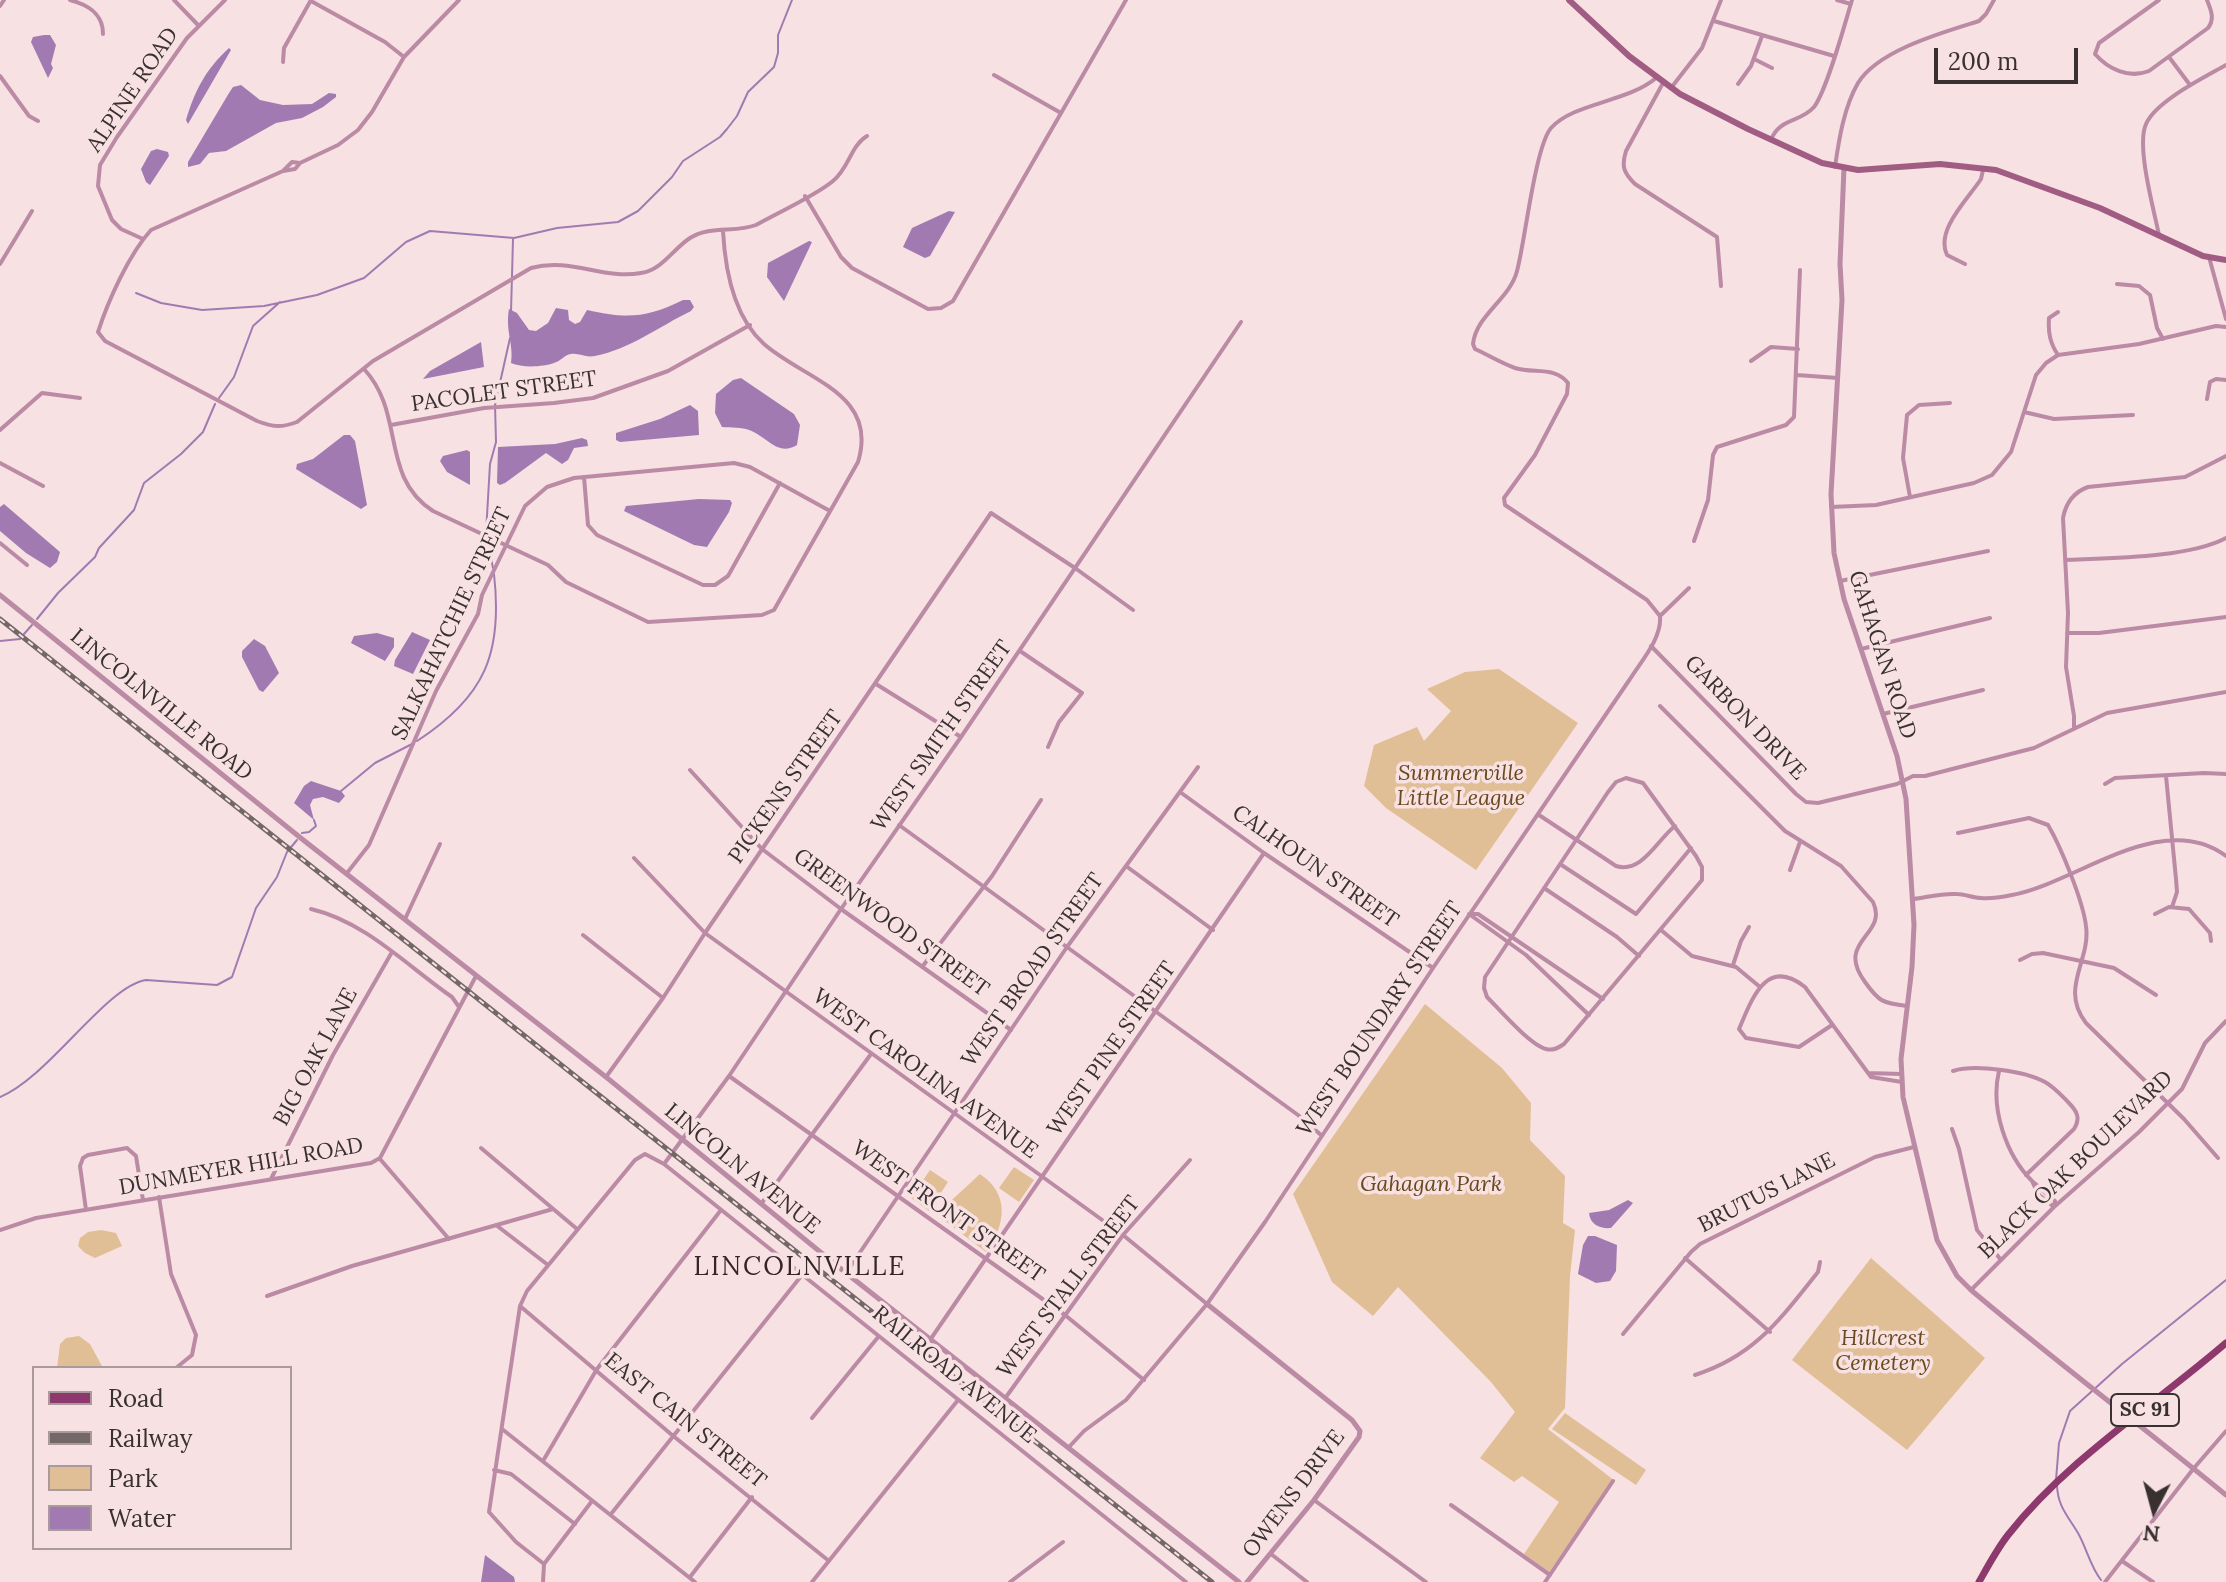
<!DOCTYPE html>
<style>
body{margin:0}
#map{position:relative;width:2226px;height:1582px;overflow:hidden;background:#f7e1e2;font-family:Lora,serif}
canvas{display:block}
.legend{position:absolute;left:32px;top:1366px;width:260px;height:184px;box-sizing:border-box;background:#f7e1e2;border:2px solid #ab9a9b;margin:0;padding:10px 14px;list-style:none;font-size:24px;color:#393031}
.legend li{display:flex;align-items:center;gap:16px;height:40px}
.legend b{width:40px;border:2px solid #ab9a9b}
.north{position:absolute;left:2114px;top:1470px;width:80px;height:80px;-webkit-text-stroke:6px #f7e1e2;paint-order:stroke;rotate:186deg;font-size:22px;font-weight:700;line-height:32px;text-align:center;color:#393031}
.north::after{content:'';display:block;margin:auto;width:28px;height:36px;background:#393031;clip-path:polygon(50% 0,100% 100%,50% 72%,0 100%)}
.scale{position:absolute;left:1934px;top:48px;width:144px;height:36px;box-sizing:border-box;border:4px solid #393031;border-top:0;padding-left:10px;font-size:24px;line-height:28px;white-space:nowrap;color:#393031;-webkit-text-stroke:6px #f7e1e2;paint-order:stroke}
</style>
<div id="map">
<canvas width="2226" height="1582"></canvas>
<ul class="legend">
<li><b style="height:10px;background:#8d396d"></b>Road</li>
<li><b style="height:10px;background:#746768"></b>Railway</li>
<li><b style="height:22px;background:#e1bf96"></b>Park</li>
<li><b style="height:22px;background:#a27ab2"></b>Water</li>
</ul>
<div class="north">N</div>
<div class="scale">200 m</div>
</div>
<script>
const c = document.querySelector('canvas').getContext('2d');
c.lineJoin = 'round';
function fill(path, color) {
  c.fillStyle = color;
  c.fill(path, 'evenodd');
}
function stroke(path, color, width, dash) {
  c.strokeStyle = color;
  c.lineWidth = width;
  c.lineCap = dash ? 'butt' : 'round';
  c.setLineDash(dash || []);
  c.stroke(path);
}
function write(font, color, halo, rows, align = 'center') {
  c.font = font + ' Lora,serif';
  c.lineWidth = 7;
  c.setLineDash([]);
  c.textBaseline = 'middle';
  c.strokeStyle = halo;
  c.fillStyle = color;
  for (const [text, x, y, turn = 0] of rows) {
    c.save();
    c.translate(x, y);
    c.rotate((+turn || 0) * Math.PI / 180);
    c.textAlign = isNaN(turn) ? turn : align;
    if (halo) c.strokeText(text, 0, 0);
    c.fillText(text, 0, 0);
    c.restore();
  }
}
const green = new Path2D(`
 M1499,669L1578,723L1476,870L1386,808L1364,786L1374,745L1417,727L1424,741L1451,711L1427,689L1465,672Z
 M1425,1004L1502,1068L1531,1103L1530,1140L1565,1176L1563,1223L1575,1230L1570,1276L1565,1408L1548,1429L1615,1481L1549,1572L1524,1554L1559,1502L1522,1476L1514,1482L1480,1458L1515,1412L1491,1382L1398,1287L1373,1316L1332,1282L1293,1194Z
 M1014,1167L1034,1180L1019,1202L999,1188Z
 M930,1170L948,1182L929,1211L911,1198Z
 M980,1174C1010,1194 1006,1225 986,1252L941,1218V1210Z
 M101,1230L116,1233L122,1246L95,1258L85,1253L78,1246L80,1238L88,1232Z
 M1871,1258L1985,1358L1907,1450L1792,1360Z
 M79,1336L90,1344L103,1368H57L60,1344L66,1338Z
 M1565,1413L1646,1470L1636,1485L1552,1429Z`);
const water = new Path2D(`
 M44,35H50L56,45L51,64L53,68L48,78L31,42L33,37Z
 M229,48L231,50L188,124L186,120C195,90 206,69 229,48Z
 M241,85L260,100L283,105L312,104L329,93L336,94V97L323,107L302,118L276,123L226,151L209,153L200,164L188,167V162L229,93L233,87Z
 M157,149L168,152L169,156L150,185L146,182L141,169L151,151Z
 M949,211L955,212L930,256L925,258L903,247L912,228Z
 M809,241L812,242L784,301L767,277L768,263Z
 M683,300H690L694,307L691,311C660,326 630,349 595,356C585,358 580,353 571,354C564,355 561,361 554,363C543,367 522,368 511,363C514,344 505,331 509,309L517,313L529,330L536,331L548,323L556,308L568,310L569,320L575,324L580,322L587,310C626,319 647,318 683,300Z
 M481,342L484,367L423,379L430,371Z
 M741,378L794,414L800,425L797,445C777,457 767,436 749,430C742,427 731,428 722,427L715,413L716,394L733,380Z
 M690,405L698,411L699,435L620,442L616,440V433L660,419Z
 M344,435H350L355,441L367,505L361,509L296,469L297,464L313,459Z
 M582,438L587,440L588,446L574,448L568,460L562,464L546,453L505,483L500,485L497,483L498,447L555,444Z
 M467,450L470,452V485L447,472L440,461L443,456Z
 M699,499L730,500L732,503L729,512L707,547L694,545L624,511L626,506Z
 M4,504L60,552L57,562L50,568L26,553L0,531V507Z
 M412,632L430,640L413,674L394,666L395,660Z
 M377,633L394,638V647L385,661L351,643L354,636Z
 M254,639L265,646L279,673L263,692L259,690L242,657V651Z
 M311,781L341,791L345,796L339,803L323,797L313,799L310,805L314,820L294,803L304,786Z
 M1628,1200L1633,1203L1611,1228C1601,1229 1590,1225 1589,1213L1609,1210Z
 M1588,1236H1595L1617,1245L1616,1271L1610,1281L1596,1283L1578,1274L1583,1245Z
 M485,1555L514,1577L515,1582H481Z`);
const stream = new Path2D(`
 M136,293L161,303L202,310L264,306L317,295L364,278L406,242L430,231L514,238L557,228L618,222L638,211L672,177L683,161L720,137L727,129L737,116L748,92L774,67L778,53V35L792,0
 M511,312L513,239
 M219,398L234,377L253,326L280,302
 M486,533L490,464L496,442L495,405L510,338
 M487,539L493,568
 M37,619L58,593L95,557L99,548L134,510L144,483L181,454L203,432L215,404
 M24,634L32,625
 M0,641L20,639
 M417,741C485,697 503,653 494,574
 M341,791L375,763L412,744
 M302,833L309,832L316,826L314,820
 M0,1097C48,1078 106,986 146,980L217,985L232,977L256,908L277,877L287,852L297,840
 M2056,1480L2059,1443L2070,1411L2122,1364L2226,1280
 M2057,1486C2058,1507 2068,1516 2078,1533C2087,1549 2090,1566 2101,1580`);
const minor = new Path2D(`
 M70,0C89,5 103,14 103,34
 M174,0L198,25
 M459,0L404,57L372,112L358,130L338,145L300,163L295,169L283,171L151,230C129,254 108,301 98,332L105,341L257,421C273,427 281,428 297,422L373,361L531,268C571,257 603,280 641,273C662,270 673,249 690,238C710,225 735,233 756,225C779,212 815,196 833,181C849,168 851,145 867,136
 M1837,0L1851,4
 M2159,0L2099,43L2095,54C2108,69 2129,79 2149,71L2208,28C2215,19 2211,10 2207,0
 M311,1L385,42L404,57
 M0,6L4,0
 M1714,21L1834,56
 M2169,57L2190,85
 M1754,59L1772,68
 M283,62L284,48L311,0
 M994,75L1061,113
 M0,76L29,116L38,121
 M1656,78C1628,102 1573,103 1551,128C1535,147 1525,242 1517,271C1510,299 1476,315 1473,344L1475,349C1488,355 1501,363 1515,368C1534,374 1555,366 1568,383L1567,394L1535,455L1504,498L1505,505L1647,600L1660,616
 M1663,83L1626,151C1621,167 1624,173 1635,184L1717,237L1721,286
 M1738,84L1751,66L1762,36
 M1671,88L1702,48L1721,0
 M1771,140C1779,118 1800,123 1814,107C1827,90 1845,23 1852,0
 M1835,167C1839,139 1844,107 1858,83C1878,50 1944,32 1979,21L1986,14L1994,0
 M283,171L292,162L300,163
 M805,196L841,257L852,268L928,309L941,308L953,301L1126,0
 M2159,235C2154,210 2136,146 2146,124C2156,101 2205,77 2226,65
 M143,239L121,229L112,220L98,186L100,165L117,137L187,38L225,0
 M2209,257L2226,319
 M0,264L32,211
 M1965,264L1947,255C1935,230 1968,199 1981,179L1983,170
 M2117,284L2139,286L2150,295L2157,328L2163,339
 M2058,312L2049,318C2048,333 2050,343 2058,355
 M1751,361L1771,347L1798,349
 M364,369C406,414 379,476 433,511L548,565L566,582L648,622L762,615L774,610L858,462C879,393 805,380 764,344C734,317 725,269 723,231
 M1797,375L1838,378
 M2207,399L2210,382L2216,379L2226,380
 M2024,412L2054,419L2133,415
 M391,425L484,408L554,403L593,398L668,371L750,325
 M0,430L42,393L80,398
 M0,463L43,486
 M584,477L588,525L597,535L703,585H715L728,576L780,483
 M1910,497L1903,458L1907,415L1919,405L1950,403
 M1831,507L1876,505L1974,483L1992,475L2011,452L2036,375L2046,363L2058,355L2139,344L2216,326L2226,327
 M1694,541L1708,500L1713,455L1717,447L1786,425L1794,417L1800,270
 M0,543L27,565
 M2065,560C2109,558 2189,558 2226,538
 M1840,581L1988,551
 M2067,633H2099L2226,617
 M1651,646L1796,794L1806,802L1818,803L1897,784L1913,776H1925L2034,748L2107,713L2226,692
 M1861,649L1990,618
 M1020,651L1082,693L1059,722L1048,747
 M876,684L961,737
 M1660,706L1785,831L1841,866L1873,902C1889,936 1834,940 1865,982C1879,1002 1883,1003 1907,1006
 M1883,714L1983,690
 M2074,729V716L2066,667L2068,613L2063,518C2066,502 2074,492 2088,487L2185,477L2226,456
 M690,770L762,849L841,909L1011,1030
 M2166,776L2176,879L2177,892L2172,907
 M1626,778L1643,783L1696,856L1702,867V880L1564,1044C1558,1048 1553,1051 1546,1049C1530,1045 1499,1009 1487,997L1484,988L1485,977L1608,792L1616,782Z
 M2105,784L2115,778L2204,773L2226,774
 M1180,792L1264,853L1433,968
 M1539,815L1616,866C1642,874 1657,840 1675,826
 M899,825L1298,1115L1321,1135
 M1958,833L2029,818L2048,825C2061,847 2083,901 2086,926C2091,961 2059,988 2086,1023L2184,1119L2218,1158
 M634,858L705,933L1123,1235L1207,1304
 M1560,864L1636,914L1691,848
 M1126,866L1213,930
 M1790,870L1800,842
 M347,873L369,845L436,691L478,614L482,595L525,506L547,487L574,478L734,463L750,467L830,511
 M1544,888L1617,937L1639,956
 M1914,899C1928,897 1943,893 1957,894C1965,894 1973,898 1981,898C1991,899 2002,897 2012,895C2077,883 2162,808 2226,856
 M311,909C366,922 407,966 452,997L459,1007
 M1469,914H1478L1603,999
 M1469,914L1526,955L1589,1015
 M2155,914L2169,907L2189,909L2210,933L2211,941
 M405,919L440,844
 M1661,930L1692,956L1736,967L1760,987
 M583,935L663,998
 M2020,960L2032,954L2043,953L2114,968L2156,995
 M1733,965L1741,941L1749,927
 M922,967L992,876L1041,800
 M1832,1025L1799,1047L1746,1038L1739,1029C1752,999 1766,956 1805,987L1871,1077L1902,1082
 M1953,1071C1975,1064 2025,1071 2045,1082C2054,1087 2061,1095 2068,1102C2077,1111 2081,1118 2074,1129L2026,1175
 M1999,1071C1990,1108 2006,1155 2032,1181
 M1868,1073L1901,1074
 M729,1076L1065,1315L1144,1380
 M606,1077L663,998L705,933L991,513L1075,568L1133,610
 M1952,1129L1959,1149L1977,1230L2001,1260
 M481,1148L577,1229
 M380,1159L449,1239
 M664,1164L729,1076L841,909L961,737L1241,322
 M271,1179L333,1055L392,952
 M2032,1181L2055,1201L2054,1207L2038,1194Z
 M159,1197L171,1274L196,1335L192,1355L176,1368
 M761,1204L871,1054
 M86,1210L80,1166L83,1158L88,1155L127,1148L136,1156L143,1200
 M496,1225L548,1265
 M0,1230L36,1218L371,1163L380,1158L476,976
 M1685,1258L1770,1332
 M846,1273L1067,947L1198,767
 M1971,1290L2054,1207L2139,1132L2182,1089L2205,1043L2226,1021
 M267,1296L352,1266L553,1209
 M520,1306L672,1435L829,1561
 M1623,1334L1691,1252L1700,1244L1875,1157L1914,1147
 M930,1340L1264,853
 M1695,1375C1755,1356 1781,1318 1818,1272L1820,1262
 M1006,1397L1123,1235L1190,1160
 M812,1418L879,1336
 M502,1429L695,1582
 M1069,1447L1084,1431L1126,1400L1207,1304L1265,1222L1433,968L1630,679C1642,660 1662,638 1660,616L1689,588
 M543,1461L597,1369L721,1210
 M494,1470L511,1474L575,1524
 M1314,1500L1426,1582
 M1451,1505L1550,1575
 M611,1514L802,1275
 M1271,1554L1307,1582
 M2122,1561L2153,1582
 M544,1564L516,1542L489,1512L520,1306L527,1291L635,1160L645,1154L664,1164L1186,1582
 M690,1577L752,1497
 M543,1582L544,1564L592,1501
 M812,1582L958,1400
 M1010,1582L1063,1542
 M1545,1582L1613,1481
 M2105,1582L2194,1468L2226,1431`);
const tertiary = new Path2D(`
 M1844,168L1840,264L1842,300L1831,494L1834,553L1844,599L1897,756L1906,799L1914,925L1912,967L1901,1059L1903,1097L1937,1240L1957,1276L1971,1290C2055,1361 2142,1426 2226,1495
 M0,595L302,839L606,1077L846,1273L1239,1582
 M1207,1304L1352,1420L1360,1431L1359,1437L1314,1500L1247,1582`);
const secondary = new Path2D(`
 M1569,0L1629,56L1680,94L1748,129L1822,163L1858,170L1940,164L1996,170L2100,208L2203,256L2226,260`);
const primary = new Path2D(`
 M1979,1582C1988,1566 1997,1549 2008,1535C2068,1459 2153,1406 2226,1343`);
const rail = new Path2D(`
 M0,619L1212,1582`);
const shields = [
 [2145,1410,68]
];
const shieldNames = [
 ["SC 91",2145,1410]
];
const streetNames = [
 ["ALPINE ROAD",133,90,-56],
 ["PACOLET STREET",504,392,-8],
 ["SALKAHATCHIE STREET",452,624,-65],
 ["GAHAGAN ROAD",1882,655,72],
 ["LINCOLNVILLE ROAD",161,705,39],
 ["GARBON DRIVE",1745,718,46],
 ["WEST SMITH STREET",942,736,-55],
 ["PICKENS STREET",786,787,-55],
 ["CALHOUN STREET",1315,867,35],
 ["GREENWOOD STREET",891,923,36],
 ["WEST BROAD STREET",1033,970,-55],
 ["WEST BOUNDARY STREET",1380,1019,-56],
 ["WEST PINE STREET",1112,1049,-55],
 ["BIG OAK LANE",316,1057,-62],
 ["WEST CAROLINA AVENUE",925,1074,36],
 ["BLACK OAK BOULEVARD",2076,1165,-44],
 ["DUNMEYER HILL ROAD",241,1167,-10],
 ["LINCOLN AVENUE",742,1169,39],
 ["BRUTUS LANE",1767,1193,-27],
 ["WEST FRONT STREET",948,1212,35],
 ["WEST STALL STREET",1069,1287,-53],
 ["RAILROAD AVENUE",954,1375,39],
 ["EAST CAIN STREET",685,1421,39],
 ["OWENS DRIVE",1294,1494,-53]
];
const parkNames = [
 ["Summerville",1461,774],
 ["Little League",1461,799],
 ["Gahagan Park",1431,1185],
 ["Hillcrest",1883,1339],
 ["Cemetery",1883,1364]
];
const quarterNames = [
 ["LINCOLNVILLE",800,1268]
];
fill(green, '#e1bf96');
fill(water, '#a27ab2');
stroke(stream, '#a27ab2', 2);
stroke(minor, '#bb8aa5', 4);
stroke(tertiary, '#bb8aa5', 5);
stroke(secondary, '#a15c84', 6);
stroke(primary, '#8d396d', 7);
stroke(rail, '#746768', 5);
stroke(rail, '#f7e1e2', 2, [6]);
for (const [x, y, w] of shields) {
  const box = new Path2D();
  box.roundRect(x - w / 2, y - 16, w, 32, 6);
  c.fillStyle = '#f7e1e2';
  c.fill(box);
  stroke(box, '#393031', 2);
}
write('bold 20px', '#393031', null, shieldNames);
write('22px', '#393031', '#f7e1e2', streetNames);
write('italic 22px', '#6a4a1d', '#f7e1e2', parkNames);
c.letterSpacing = '2px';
write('26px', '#352526', '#f7e1e2', quarterNames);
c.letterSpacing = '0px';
</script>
